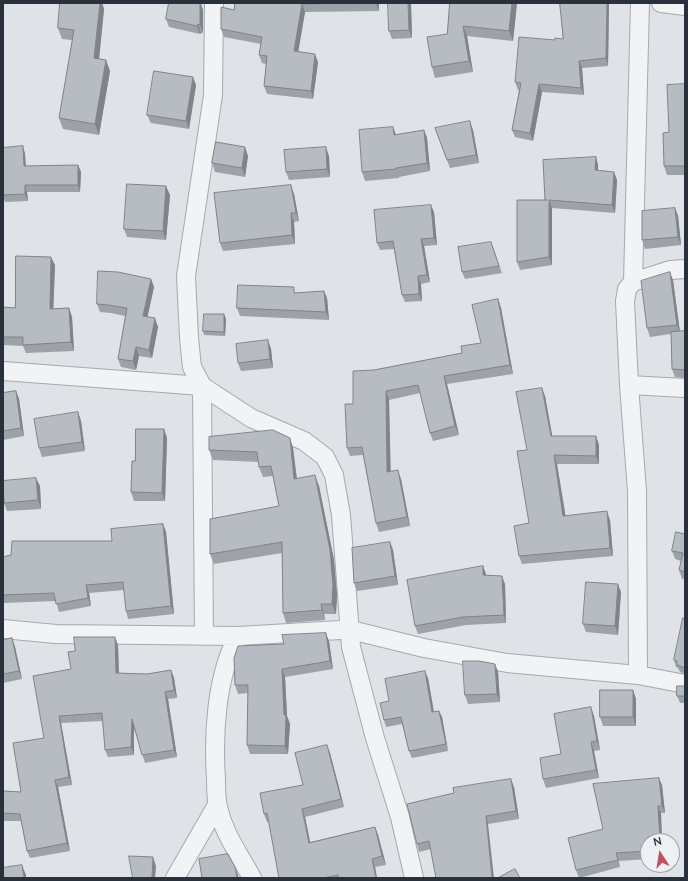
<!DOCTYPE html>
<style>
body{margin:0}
#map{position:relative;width:688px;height:881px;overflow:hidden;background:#dfe2e7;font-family:"Nunito Sans",sans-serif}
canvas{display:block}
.frame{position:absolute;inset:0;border:4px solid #29313c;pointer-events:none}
.north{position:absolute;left:640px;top:833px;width:40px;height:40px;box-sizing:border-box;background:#eef1f4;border:1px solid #9fa4aa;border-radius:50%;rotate:348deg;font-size:11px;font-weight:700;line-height:16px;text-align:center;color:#29313c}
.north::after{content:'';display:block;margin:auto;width:14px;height:18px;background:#c04f64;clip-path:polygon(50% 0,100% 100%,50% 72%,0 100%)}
</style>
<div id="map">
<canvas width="688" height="881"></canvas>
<div class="frame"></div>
<div class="north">N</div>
</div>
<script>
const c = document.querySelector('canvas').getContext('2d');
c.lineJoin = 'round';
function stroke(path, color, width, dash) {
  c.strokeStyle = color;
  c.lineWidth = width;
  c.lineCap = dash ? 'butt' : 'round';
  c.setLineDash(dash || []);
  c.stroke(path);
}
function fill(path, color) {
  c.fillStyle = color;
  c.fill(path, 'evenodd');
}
const street = new Path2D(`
 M214,3L213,95L186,276L189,338L192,367L202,386L251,418L304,441L325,457L334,475L341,515L351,647L375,738L400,817L414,878
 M661,3L685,6
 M633,282L640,3
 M3,371L202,386L204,636
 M629,385L685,388
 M3,629L56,634L238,636L340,630H351L424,648L507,663L638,675L685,684
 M238,636C216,676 213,735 216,779C216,788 216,798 218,807C224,835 239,853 252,878
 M638,675L637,491L629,385L625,301L627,289L633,282L670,270L685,269
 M175,878L217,805`);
const wall = new Path2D(`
 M60,3H102L104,9L99,59L110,71L99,135L63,129L59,118L72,40L62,39L58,28Z
 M169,3H201L203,10V33H201L200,34L169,27L166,19Z
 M235,3H379V11L305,12L298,52L318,62L313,99L267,94L264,86L266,64L262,63L259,55L261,44L224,37L221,29L234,10Z
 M411,3L412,38L392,39L389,31Z
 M450,3H517L513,41L467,36L473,72L435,78L432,67L447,34Z
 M560,3H609L608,66L582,68L584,95L542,92L533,141L515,137L512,130L519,90H518L515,82L555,40L563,39Z
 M685,84V175H667L664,166L669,132Z
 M196,85L189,129L151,123L147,115Z
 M393,127L396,135L424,130L427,138L430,171L399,177V178L365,181L362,172Z
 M435,128L473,130L479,163L450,168Z
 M23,146L25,154L26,166L78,165L81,172L80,192H27L28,201L5,202L3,197V148Z
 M248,156L245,177L215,172L212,163Z
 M329,156L330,177L289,180L286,172Z
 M596,157L598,165V171L614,172L617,180L615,213L552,208V265L520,270L517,262L545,200Z
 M294,194L299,221L294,222L295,244L223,251L220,243Z
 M170,195L166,240L127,237L124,229Z
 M675,208L678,216L681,245L645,249L642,240Z
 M434,212L437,245L424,246L430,282L421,284L422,301L405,302L402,295L394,249L380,250L377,243Z
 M491,242L502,273L465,279L462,272Z
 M55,265L53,309L69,308L72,317L74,351L26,353L23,346L3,345V307L15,308Z
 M151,279L154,287L147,317L158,327L152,358L139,356L136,370L121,367L118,359L125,316L111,313L100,312L97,304Z
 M673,280L680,332L685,331V378L675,377L672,369L671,334L650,337L647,328Z
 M324,291L327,298L329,320L240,316L237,308L296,293Z
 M498,299L501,308L513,374L447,384L459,435L433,441L430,433L420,393L389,400L390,472L401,479L410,526L379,532L376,523L363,455L350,456L347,448L353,404L374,370L462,353L481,343Z
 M224,314L226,319L225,336L204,335L203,331Z
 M268,340L271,349L273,368L241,371L238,363Z
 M16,391L19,399L24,436L3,440V393Z
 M545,396L552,436H596L599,445V464H557L565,516L610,520L613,556L522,564L519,556L529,523L527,450Z
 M78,412L81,421L85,451L42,457L39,448Z
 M164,429L167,438L165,501H134L131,492L135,461Z
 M293,448L297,479L319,486L334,560L337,595L336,614H324L325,620L286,623L283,613L282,553L214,564L210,554L279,506L273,476L263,477L259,467V462L213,460L209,450Z
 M40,486L41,509L7,511L4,503Z
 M163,524L166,532L174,614L128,619L126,611L124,590L89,593L91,606L59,612L56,601L3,603V557L112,541Z
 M685,534V579H682L679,570L681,561L675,559L672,551Z
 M390,542L393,550L398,585L357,591L354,583Z
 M483,566L486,575L505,584L506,623L466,625L418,634L415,626Z
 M621,592L618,635L586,632L583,624Z
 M685,618V674L680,672L678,668L676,667L674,660Z
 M12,638L15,647L22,679L3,683V640Z
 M329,641L333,669L285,677L287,716L290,724L288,754H250L247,745L248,693L238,694L235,685Z
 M118,645L119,673L147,674L171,670L174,678L177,698L168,699L177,757L145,763L134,728V755L108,757L105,750L103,721L61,723L72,785L58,787L70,851L30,858L27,851L21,821H3V791L21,792L71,669Z
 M495,664L498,672L500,702L468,704L465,695Z
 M428,678L434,712L439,711L442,717L448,751L412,758L409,751L402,724L386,727L384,720L389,701Z
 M685,686V703H680L677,696Z
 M633,690L636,699V726H603L600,717Z
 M594,716L600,750L594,751L599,778L546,788L543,779Z
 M327,745L330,753L344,807L305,817L310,842L375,827L378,835L386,865L375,867L377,878H279L269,822H267L264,814L303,785Z
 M662,785L665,813H661L662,841H648V859L619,861L620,867L579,878L576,870L603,829Z
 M514,787L519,819L488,824L431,849L419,852L417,844Z`);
const shadedWall = new Path2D(`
 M100,3H102L104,9L98,69L94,58Z
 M200,3L203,10V33L200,25Z
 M376,3H379V11Z
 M408,3H411L412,38L409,30Z
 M512,3H517L513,41L509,31Z
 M607,3H609L608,66L606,58Z
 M302,4L305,12L297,59L294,51Z
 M198,24L201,33L200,34L197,26Z
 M463,26L467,36L473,72L469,61Z
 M315,54L318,62L313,99L311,91Z
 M106,60L110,71L99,135L95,124Z
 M579,61L582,68L584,95L581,88Z
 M193,77L196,85L189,129L186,121Z
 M539,84L542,92L533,141L530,133Z
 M470,121L473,130L479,163L476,155Z
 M393,127L396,135H394Z
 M424,130L427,138L430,171L427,163Z
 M23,146L25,154L26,173L24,166Z
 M245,147L248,156L245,177L242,168Z
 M326,147L329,156L330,177L327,169Z
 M596,157L598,165V178L595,170Z
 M78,165L81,172L80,192L78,185Z
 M614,172L617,180L615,213L612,205Z
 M25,185L27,192L28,201L25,194Z
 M291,185L294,194L299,221L296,213Z
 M166,186L170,195L166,240L163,231Z
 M549,200L552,208V265L549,257Z
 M431,205L434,212L437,245L434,238Z
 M675,208L678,216L681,245L678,237Z
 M291,213L294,222L295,244L292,235Z
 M421,239L424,246L430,282L427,275Z
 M51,257L55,265L53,318L50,309Z
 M670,272L673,280L680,333L677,325Z
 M418,276L421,284L422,301L419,294Z
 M151,279L154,287L146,324L143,316Z
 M324,291L327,298L329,320L326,312Z
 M498,299L501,308L513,374L510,365Z
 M69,308L72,317L74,351L71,342Z
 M224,314L226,319L225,336L224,332Z
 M155,318L158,327L152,358L149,350Z
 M268,340L271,349L273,368L270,359Z
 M136,347L139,356L136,370L133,361Z
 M444,376L447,384L459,435L455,426Z
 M542,388L545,396L554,445L551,436Z
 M16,391L19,399L24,436L21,428Z
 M386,391L389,400L391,481L387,472Z
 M78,412L81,421L85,451L82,442Z
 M164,429L167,438L165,501L162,493Z
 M596,436L599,445V464L596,456Z
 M290,438L293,448L298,489L294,479Z
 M554,455L557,464L567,524L563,516Z
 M398,470L401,479L410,526L407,517Z
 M315,475L319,486L334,560L337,595L336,614L332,604Z
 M36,478L40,486L41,509L38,500Z
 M607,511L610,520L613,556L610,548Z
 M163,524L166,532L174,614L171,606Z
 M390,542L393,550L398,585L395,576Z
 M483,566L486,574V583L483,575Z
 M502,576L505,584L506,623L504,615Z
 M618,584L621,592L618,635L615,626Z
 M86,585L89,593L91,606L88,598Z
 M321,604L324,614L325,620L322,610Z
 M326,633L329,641L333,669L330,661Z
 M115,637L118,645L119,681L116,673Z
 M12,638L15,647L22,679L19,671Z
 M495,664L498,672L500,702L497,694Z
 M282,669L285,677L287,716L290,724L288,754L285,746Z
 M171,670L174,678L177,698L174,690Z
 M425,671L428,678L435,719L432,712Z
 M633,690L636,699V726L633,717Z
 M165,692L168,699L177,757L174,750Z
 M591,707L594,716L600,750L597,741Z
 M439,711L442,717L448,751L446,744Z
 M59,716L61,723L72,785L69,777Z
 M132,719L134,726V755L131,747Z
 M591,742L594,751L599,778L596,770Z
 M327,745L330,753L344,807L341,799Z
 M659,778L662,785L665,813L662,806Z
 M511,779L514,787L519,819L516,811Z
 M55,780L58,787L70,851L67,843Z
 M658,806L661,813L662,841H660Z
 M302,809L305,817L312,851L309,843Z
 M486,816L488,824L494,878H492Z
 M375,827L378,835L386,865L382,856Z
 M153,857L156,866L155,878H152Z
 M372,859L375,867L377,878H376Z
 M22,865L26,875V878H24Z
 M235,867L238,875L239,878H237Z`);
const building = new Path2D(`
 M60,3H100L94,58L106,60L95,124L59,118L74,30L58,28Z
 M169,3H200V25L198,24L197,26L166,19Z
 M235,3H364L302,4L294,51L315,54L311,91L264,86L267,56L259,55L262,37L221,29V7L234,10Z
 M388,3H408L409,30L389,31Z
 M450,3H512L509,31L463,26L469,61L432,67L427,37L447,34Z
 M560,3H607L606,58L579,61L581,88L539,84L530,133L512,130L521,83L515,82L519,37L555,40V38L563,39Z
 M154,71L193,77L186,121L147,115Z
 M685,84V166H664L663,133L669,132L667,85Z
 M470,121L476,155L447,160L435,128Z
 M393,127L394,135L424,130L427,163L396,168V169L362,172L359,130Z
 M216,142L245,147L242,168L212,163Z
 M23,146L24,166L78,165V185H25V194L3,195V148Z
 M326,147L327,169L286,172L284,150Z
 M596,157L595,170L614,172L612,205L549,200V257L517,262V200H547H545L543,160Z
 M127,184L166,186L163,231L124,229Z
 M291,185L296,213H291L292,235L220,243L214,193Z
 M431,205L434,238L421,239L427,275L418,276L419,294L402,295L393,241L377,243L374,210Z
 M675,208L678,237L642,240V211Z
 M491,242L499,266L462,272L458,247Z
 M16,256L51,257L50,309L69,308L71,342L23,345V337H3V307L15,308Z
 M98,271L118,272L151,279L143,316L155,318L149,350L136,347L133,361L118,359L127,308L108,305L97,304Z
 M670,272L677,325L647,328L641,281Z
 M238,285L294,287V293L324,291L326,312L237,308Z
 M498,299L510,365L444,376L455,426L430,433L418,385L386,391L387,472L398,470L407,517L376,523L362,447L347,448L345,404H353V371L374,370L462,353L461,346L481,343L472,305Z
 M204,314H224V332L203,331Z
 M685,331V370L672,369L671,332Z
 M268,340L270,359L238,363L236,344Z
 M542,388L551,436H596V456L554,455L563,516L607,511L610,548L519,556L514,526L529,523L517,451L527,450L516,392Z
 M16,391L21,428L3,431V393Z
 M78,412L82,442L39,448L34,419Z
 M136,429H164L162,493L131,492L132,461H135Z
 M273,430L290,438L294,479L315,475L330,550L333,585L332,604H321L322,610L283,613L282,542L210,554V519L279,506L271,466L259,467L257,452L209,450V437Z
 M36,478L38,500L4,503L3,481Z
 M163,524L171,606L126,611L123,582L86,585L88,598L56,604L54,593L3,595V557L11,555L12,541H112L111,529Z
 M676,532L685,534V572L679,570L683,553L672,551Z
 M390,542L395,576L354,583L352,548Z
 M483,566V575L502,576L504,615L463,617L415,626L407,580Z
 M586,582L618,584L615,626L583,624Z
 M683,618H685V668L677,665V661L674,660Z
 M326,633L330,661L282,669L284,715H286L285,746L247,745L248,685H235L234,658L238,646L284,644L282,635Z
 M74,637H115L116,673L147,674L171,670L174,690L165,692L174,750L142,755L132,719L131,747L105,750L102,713L59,716L69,777L55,780L67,843L27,851L20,814L3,813V791L21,792L13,743L44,738L33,676L71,669L68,652L75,651Z
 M12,638L19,671L3,674V640Z
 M463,661H479L495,664L497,694L465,695Z
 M425,671L432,712L439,711L446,744L409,751L401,717L384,720L380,703L389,701L385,679Z
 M677,686H685V696H677Z
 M600,690H633V717H600Z
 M591,707L597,741L591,742L596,770L543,779L540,758L561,754L554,714Z
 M327,745L341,799L302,809L309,843L375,827L382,856L372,859L376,878H339L338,875L323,878H279L267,813L264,814L260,793L303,785L295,753Z
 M659,778L662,806H658L660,841H648V851L616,853L618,860L576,870L568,838L603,829L593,784Z
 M511,779L516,811L486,816L492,878H436L429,841L417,844L407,804L454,793L453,788Z
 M228,854L235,867L237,878H202L199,859Z
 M129,856L153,857L152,878H133Z
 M22,865L24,878H3V868Z
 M515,869L520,878H498Z`);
stroke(street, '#a5a9b0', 20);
stroke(street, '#f1f3f5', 18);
fill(wall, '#9da2a8');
fill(shadedWall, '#808488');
fill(building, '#b7bcc3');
stroke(building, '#808488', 1);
</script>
